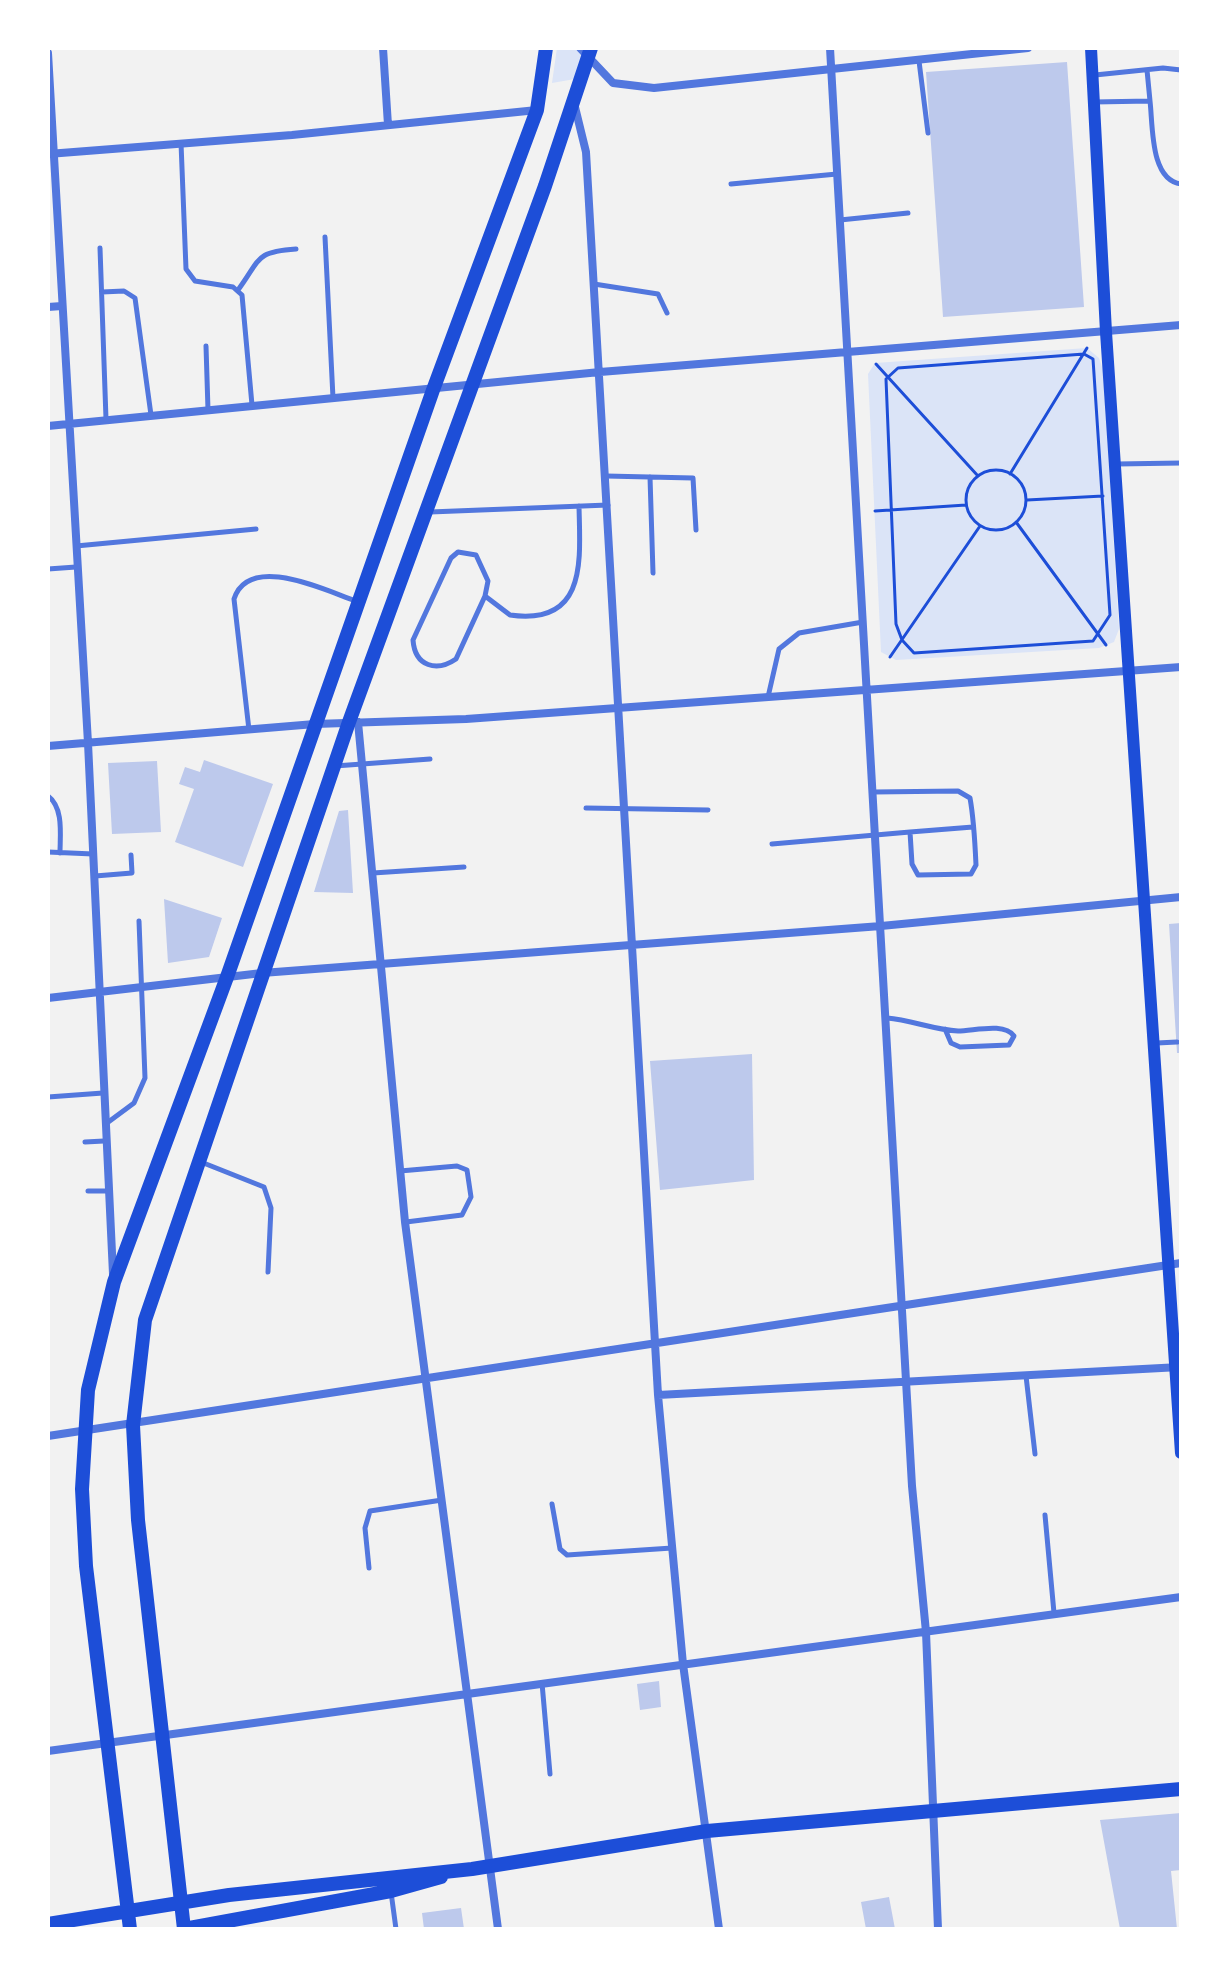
<!DOCTYPE html>
<style>
body{margin:0}
#map{position:relative;width:1229px;height:1977px;overflow:hidden;background:#f2f2f2;font-family:"Public Sans",sans-serif}
canvas{display:block}
.frame{position:absolute;inset:0;border:50px solid #fff;pointer-events:none}
</style>
<div id="map">
<canvas width="1229" height="1977"></canvas>
<div class="frame"></div>
</div>
<script>
const c = document.querySelector('canvas').getContext('2d');
c.lineJoin = 'round';
function fill(path, color) {
  c.fillStyle = color;
  c.fill(path, 'evenodd');
}
function stroke(path, color, width, dash) {
  c.strokeStyle = color;
  c.lineWidth = width;
  c.lineCap = dash ? 'butt' : 'round';
  c.setLineDash(dash || []);
  c.stroke(path);
}
const green = new Path2D(`
 M557,48H585L575,79L552,83Z
 M1087,348L1099,358L1103,370L1119,629L1114,642L1099,648L896,660L881,652L868,374L875,363Z`);
const building = new Path2D(`
 M1067,62L1084,307L943,317L926,72Z
 M204,760L273,784L243,867L175,842L194,789L179,784L185,767L200,772Z
 M157,761L161,832L112,834L108,763Z
 M348,810L353,893L314,892L339,811Z
 M164,899L222,918L209,957L168,963Z
 M1181,923V1053H1177L1169,924Z
 M752,1054L754,1180L660,1190L650,1061Z
 M659,1681L661,1707L640,1710L637,1684Z
 M1181,1813V1870L1171,1871L1177,1929H1120L1100,1820Z
 M889,1897L895,1929H866L861,1902Z
 M461,1908L464,1929H424L422,1913Z`);
const path = new Path2D(`
 M1084,354L1093,359L1110,615L1093,641L914,653L902,640L896,624L886,379L898,368Z
 M876,364L978,476
 M966 500a30 30 0 1 1 60 0a30 30 0 1 1-60 0Z
 M1010,474L1087,348
 M1027,500L1103,496
 M875,511L966,505
 M1016,522L1106,645
 M890,657L980,526`);
const service = new Path2D(`
 M919,61L928,133
 M1147,70L1150,101
 M1095,75L1163,68L1181,70
 M1094,102L1150,101C1153,126 1150,180 1181,184
 M181,143L186,269L195,281L233,287L242,295L252,405
 M731,184L837,174
 M840,220L908,213
 M325,237L333,398
 M100,248L106,419
 M594,284L658,294L667,313
 M238,290C261,259 254,252 296,249
 M102,292L124,291L135,298L151,415
 M206,346L208,410
 M1117,464L1181,463
 M606,476L693,478L696,530
 M650,477L653,573
 M430,512L608,505
 M76,546L256,529
 M48,569L76,567
 M485,596L456,659C437,672 415,667 413,640L451,558L458,552L476,555L488,581L485,596L510,615C588,626 580,559 579,506
 M768,697L779,649L799,633L863,622
 M249,730L234,599C249,553 324,590 356,601
 M335,766L430,759
 M874,792L958,791L970,798C974,820 975,843 976,865L971,874L918,875L912,864L910,832L973,827
 M48,796C64,808 60,835 60,853
 M586,808L708,810
 M772,844L910,832
 M48,852L93,854
 M373,873L464,867
 M95,876L132,873L131,855
 M887,1018C911,1020 935,1030 958,1031C974,1031 1004,1022 1014,1036L1009,1045L960,1047L951,1043L945,1029
 M1157,1043L1177,1042
 M48,1097L103,1093
 M107,1123L134,1103L145,1078L139,921
 M85,1142L104,1141
 M201,1162L264,1187L271,1208L268,1272
 M400,1171L457,1166L467,1170L471,1197L462,1215L406,1222
 M88,1191H107
 M1026,1376L1035,1454
 M552,1504L560,1549L567,1555L672,1548
 M1045,1515L1054,1613
 M369,1568L365,1528L370,1511L442,1500
 M542,1683L550,1774
 M391,1892L396,1929`);
const minor = new Path2D(`
 M383,48L388,125
 M580,48L613,83L654,88L1028,48
 M830,48L912,1486L926,1632L938,1929
 M48,53L88,743L113,1274
 M574,103L586,152L658,1395L683,1664L719,1929
 M48,154L292,135L537,110
 M48,307L62,306
 M48,426L600,372L1181,325
 M358,722L405,1222L498,1929
 M48,746L315,724L466,719L1181,667
 M48,998L262,973L881,926L1181,897
 M658,1395L1180,1367
 M48,1436L1181,1263
 M48,1751L1181,1597`);
const secondary = new Path2D(`
 M1091,48L1106,332L1181,1453`);
const primary = new Path2D(`
 M48,1924L229,1895L472,1869L707,1831L1181,1789
 M130,1929L86,1566L82,1489L88,1390L114,1282L227,977L433,390L537,110L546,48
 M184,1929L138,1520L133,1425L145,1320L349,722L545,186L591,48
 M184,1929L391,1891L441,1877`);
fill(green, '#dbe4f7');
fill(building, '#bdc9ec');
stroke(path, '#1d4ed8', 3);
stroke(service, '#5277de', 5);
stroke(minor, '#5277de', 8);
stroke(secondary, '#1d4ed8', 12);
stroke(primary, '#1d4ed8', 14);
</script>
